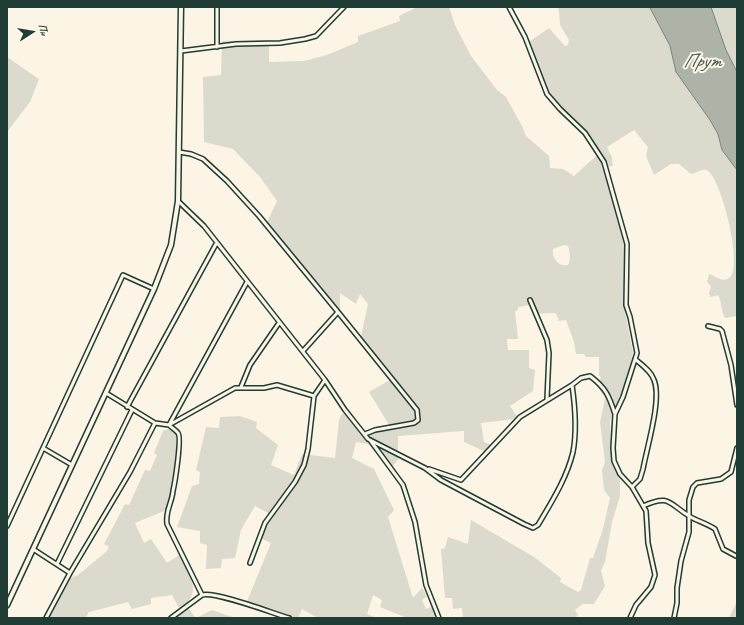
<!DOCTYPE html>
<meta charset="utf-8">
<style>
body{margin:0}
#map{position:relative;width:744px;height:625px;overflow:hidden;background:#fcf5e5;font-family:Caveat,sans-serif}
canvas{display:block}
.frame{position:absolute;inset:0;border:8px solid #1f3d34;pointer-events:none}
.north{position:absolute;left:12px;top:12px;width:40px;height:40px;-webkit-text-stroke:3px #fcf5e5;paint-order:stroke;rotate:78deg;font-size:11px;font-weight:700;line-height:16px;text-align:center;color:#1f3d34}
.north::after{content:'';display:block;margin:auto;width:14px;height:18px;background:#1f3d34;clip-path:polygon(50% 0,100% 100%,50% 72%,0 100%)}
</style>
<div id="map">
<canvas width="744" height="625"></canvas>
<div class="frame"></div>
<div class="north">Пн</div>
</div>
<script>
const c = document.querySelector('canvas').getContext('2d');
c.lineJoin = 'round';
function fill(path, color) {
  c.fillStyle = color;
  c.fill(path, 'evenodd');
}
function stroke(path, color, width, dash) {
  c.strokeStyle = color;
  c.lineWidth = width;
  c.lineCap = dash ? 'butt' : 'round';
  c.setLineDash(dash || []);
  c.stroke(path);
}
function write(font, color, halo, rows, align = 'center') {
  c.font = font + ' Caveat,sans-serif';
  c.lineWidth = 4;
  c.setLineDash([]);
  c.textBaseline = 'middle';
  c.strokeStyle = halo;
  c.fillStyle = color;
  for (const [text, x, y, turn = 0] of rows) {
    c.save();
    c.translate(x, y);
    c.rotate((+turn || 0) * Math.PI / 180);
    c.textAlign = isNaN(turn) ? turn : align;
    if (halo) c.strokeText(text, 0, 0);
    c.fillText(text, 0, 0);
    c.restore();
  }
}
const green = new Path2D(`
 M417,7H449L455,25L471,56L497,90L506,97L522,126L526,136L549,156L550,168L563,169L574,176L597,155L583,134L548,96L526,44L549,28L563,44L565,46L568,45L569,40L560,25C560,21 559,10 558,7H650L670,46L676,72L710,120L718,134L722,150L737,170V316L725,318C721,311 722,302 718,295L711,297L709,294L711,286L707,282L709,274C716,276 722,283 729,278C744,269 722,181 708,171C703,167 697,173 691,174L679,164H671L654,175L646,156L648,147L634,130L607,147L612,158L613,166L605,167L624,242V306L633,353L625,385L612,414L610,422L612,460L620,480V496L612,522L605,562L601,571L605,586L594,604H583L575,610L578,615L575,618H463L462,608L453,609L452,598H445L441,549L445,548L448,537L468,544L471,520L534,557L561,578L560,582L578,592L581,590L590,558H593L603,529L610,498L604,490L602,470L605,462L600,422L605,398L596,384L601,378L599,375V357H586L584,354H576L574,342L566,320L559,321L556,313L534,314L530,305L518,307V310L515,311L518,339H507L508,350H529V368L535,370L533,391L510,406L517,416L514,419L481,423L484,442L491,445L484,451L464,442V431L398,436V452L402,454L390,470L368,444L356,442L352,458L374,469L394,510L388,517L413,598L422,588L427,596L422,600L426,609L436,605L441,618H407L380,607L382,600L373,595L367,614L377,618H318L302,609L298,618H284L245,606L271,543L258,537L268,513L255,506L241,530L235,558L222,559L221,568L206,569L207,545L200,543V531L177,527L192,486L199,484L200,472L196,470L206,427L219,428L220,417L240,416L257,422L256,428L278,445L271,465L294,475L302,454L335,458L339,420L341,415L349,409L366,433L389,425L369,392L390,380L360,341L368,304L360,294L356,304L340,293V316L265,226L277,201L260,177L233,149L204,142L203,77L221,75L222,41L269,40V62L304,61L327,55L358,42V36L400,21L399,16ZM564,245L568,246C570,251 571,259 568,265C559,267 551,258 553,249Z
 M711,7H737V72L726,50Z
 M7,57L39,79L30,102L7,132Z
 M173,427L178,430L181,438L174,494L169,509L135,523L144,543L151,539L167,563L179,555C189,574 205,594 179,608L172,595L151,598V604L132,609L128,602L89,612L85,618H47L68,579L78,575L107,551L109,547L104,544L125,504L129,505L145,470L150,471L157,455L154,453L163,431Z
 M737,601V618H729L730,616Z
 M188,608L196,618H177Z
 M212,610L235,618H196Z`);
const water = new Path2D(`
 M650,7H711L726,50L737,72V170L722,150L718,134L710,120L676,72L670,46Z`);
const street = new Path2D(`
 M217,7V47
 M509,7L525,37L547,94L560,109L585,133L604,162L627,244L626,305L630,317L637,353L623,397L615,414L613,448L614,461L620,474L632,487L646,511L648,543L655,575L651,587L636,605L630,618
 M181,51L236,44L280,43L305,39L316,36L344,7
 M179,152L191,154L203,159L227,181L259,216L338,312L303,351
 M178,201L204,226L325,380L345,410L368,439L425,468L441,480L524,524L533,528L538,525C551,503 567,478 573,452C577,431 575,406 572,385L581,378L590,376C606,388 609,396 615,414
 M530,300L547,340L549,353L547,399
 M338,312L417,410L418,420L414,423L375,430L365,434
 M708,326L720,329L722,331L731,365L737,405
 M241,387L250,365L279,323
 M106,393L155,423L169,425L235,388H264L277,385L314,396L325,380
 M127,407L216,244
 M370,440L403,485L415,522L426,585L439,618
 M43,448L72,465
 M429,469L461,480L520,417L572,385
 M632,487L640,479L643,469C647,447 662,399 654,380C651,371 642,365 635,359
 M643,506C670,494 668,503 689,516C697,521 706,523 715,529L723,549L736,556
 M7,526L123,275L154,289
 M33,549L70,573
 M250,563L265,523L295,482L304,465L308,449L314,396
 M57,564L132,410
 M202,595L167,524C165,511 172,503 173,491C175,482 182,438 178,433C176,430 172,428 169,425L247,282
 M46,618L70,573L130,472L155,423
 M171,618L202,595C215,591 272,613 289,618
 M674,618L677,603V588L681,561L689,532V500L693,487L697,483L721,479L731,472L737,448`);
const secondary = new Path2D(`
 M7,605L154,289L171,245L178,201L181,7`);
const waterNames = [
 ["Прут",702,62]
];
fill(green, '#dcdacc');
fill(water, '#aeb3a7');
stroke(water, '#758479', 1);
stroke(street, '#1f3d34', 6);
stroke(secondary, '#1f3d34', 7);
stroke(street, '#fcf5e5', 3);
stroke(secondary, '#fcf5e5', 4);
write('italic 20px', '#435a51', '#fcf5e5', waterNames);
</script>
